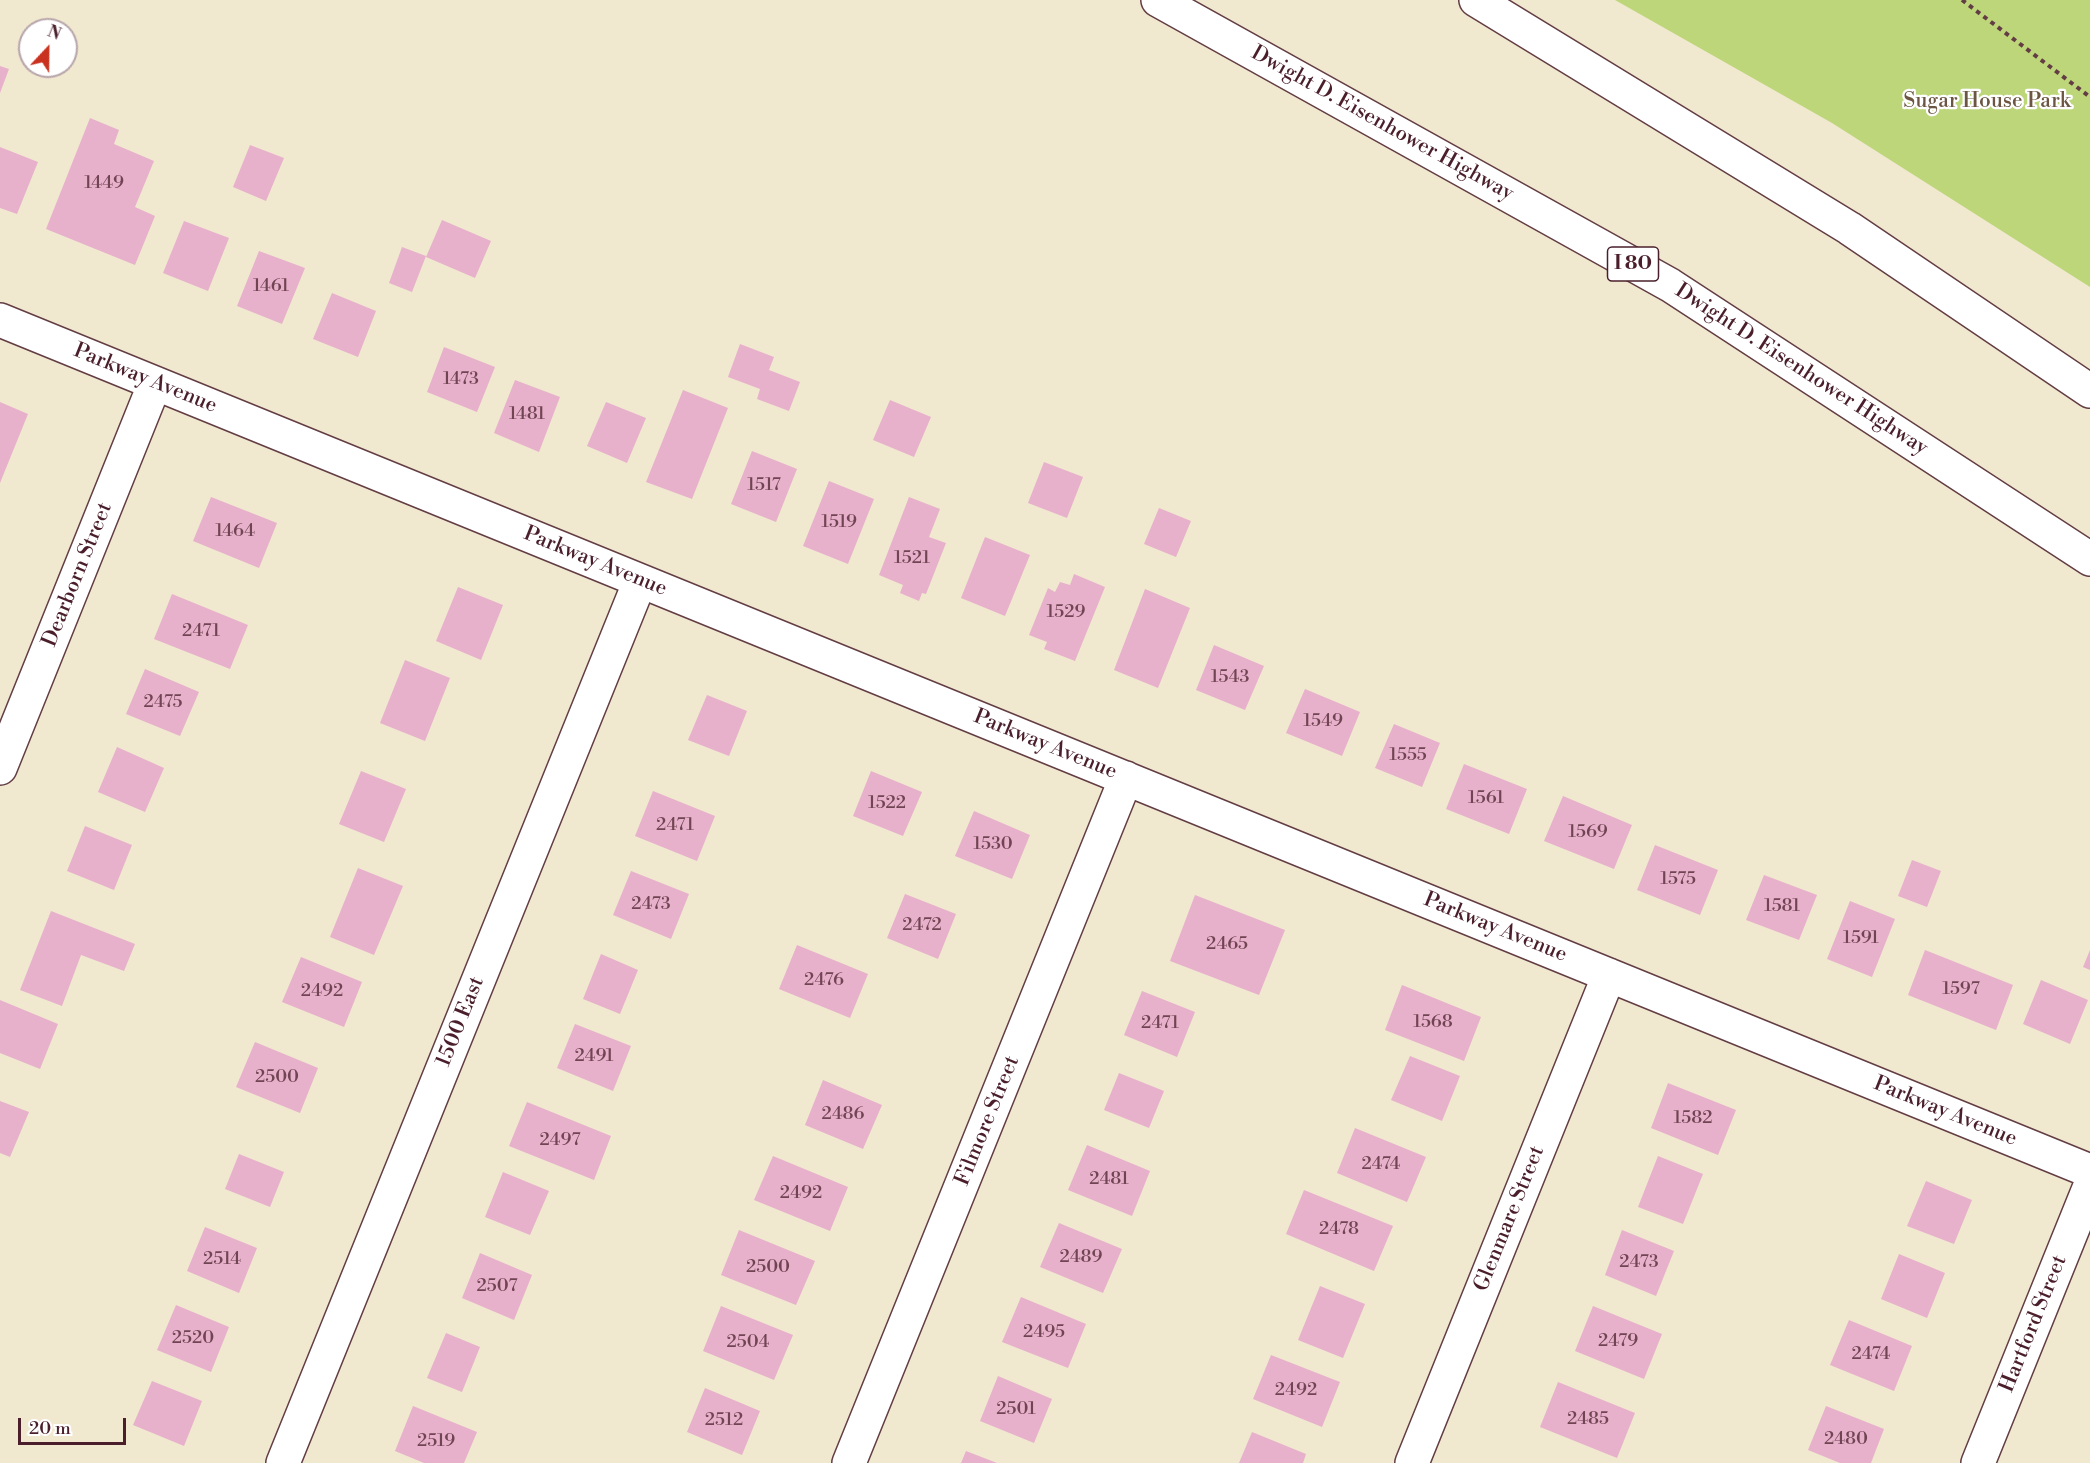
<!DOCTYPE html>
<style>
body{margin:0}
#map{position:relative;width:2090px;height:1463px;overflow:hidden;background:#f1e8d0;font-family:"Libre Bodoni",serif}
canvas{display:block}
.north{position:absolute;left:18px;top:18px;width:60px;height:60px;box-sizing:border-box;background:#fff;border:2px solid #b7a5aa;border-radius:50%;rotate:22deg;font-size:16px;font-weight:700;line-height:24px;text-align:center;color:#4a1f2b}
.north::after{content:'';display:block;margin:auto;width:21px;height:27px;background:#c8321e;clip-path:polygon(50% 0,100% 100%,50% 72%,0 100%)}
.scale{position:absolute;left:18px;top:1418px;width:108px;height:27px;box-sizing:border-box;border:3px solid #4a1f2b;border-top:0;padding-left:8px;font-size:18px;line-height:21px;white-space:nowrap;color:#4a1f2b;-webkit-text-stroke:4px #fff;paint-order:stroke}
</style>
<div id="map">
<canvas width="2090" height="1463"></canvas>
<div class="north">N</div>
<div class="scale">20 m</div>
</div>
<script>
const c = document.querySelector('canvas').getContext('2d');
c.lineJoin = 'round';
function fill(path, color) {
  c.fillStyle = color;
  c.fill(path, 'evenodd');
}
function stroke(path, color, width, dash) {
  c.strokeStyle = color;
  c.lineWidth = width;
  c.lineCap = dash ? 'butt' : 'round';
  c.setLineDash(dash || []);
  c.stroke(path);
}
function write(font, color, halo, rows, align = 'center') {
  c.font = font + ' "Libre Bodoni",serif';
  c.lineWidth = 4.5;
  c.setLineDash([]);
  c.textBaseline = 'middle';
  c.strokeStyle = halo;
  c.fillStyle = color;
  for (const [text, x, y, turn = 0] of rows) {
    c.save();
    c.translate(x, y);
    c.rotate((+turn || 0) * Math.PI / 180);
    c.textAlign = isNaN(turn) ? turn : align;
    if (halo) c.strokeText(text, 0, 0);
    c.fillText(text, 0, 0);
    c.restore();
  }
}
const green = new Path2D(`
 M1615,0H2090V287L1832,123Z`);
const building = new Path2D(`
 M0,66L9,69L0,93Z
 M90,118L119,130L114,144L154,161L135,207L155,216L135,265L46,229Z
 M250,145L284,158L266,201L233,187Z
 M0,147L38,162L17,214L0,208Z
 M442,220L491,241L475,278L426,257Z
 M184,221L229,238L208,291L163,273Z
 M402,247L426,256L412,292L389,283Z
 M259,251L305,268L282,324L237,306Z
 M332,293L376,311L358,357L313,339Z
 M740,344L774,357L769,370L800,382L789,411L757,399L760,389L728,377Z
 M444,347L495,367L477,412L427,392Z
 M515,380L560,397L539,452L494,433Z
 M683,390L728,408L692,499L646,482Z
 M890,400L931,417L914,457L873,440Z
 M0,402L28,414L0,483Z
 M606,402L646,418L627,463L587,446Z
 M752,451L797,469L776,522L731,504Z
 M1044,462L1083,477L1067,518L1028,503Z
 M829,481L874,499L848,564L803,546Z
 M211,497L277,523L259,568L193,541Z
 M909,497L940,509L929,537L946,543L926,594L922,593L919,601L900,593L903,585L879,575Z
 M1159,508L1191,521L1176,557L1144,544Z
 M985,537L1030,555L1005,616L961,598Z
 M1074,574L1105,587L1075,661L1044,649L1047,642L1029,635L1048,588L1055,592L1060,582L1070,585Z
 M458,587L503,605L481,660L436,641Z
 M1145,589L1190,608L1158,688L1114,670Z
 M172,594L248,625L230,669L154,639Z
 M1214,645L1264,666L1245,710L1196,690Z
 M405,660L450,678L425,741L380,723Z
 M145,669L199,692L180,736L126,714Z
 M1305,689L1360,712L1342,756L1286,733Z
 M707,695L747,711L729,756L688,740Z
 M1394,724L1440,743L1422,787L1375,768Z
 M117,747L164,768L145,812L98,792Z
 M1464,764L1527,789L1509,834L1446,809Z
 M361,771L406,789L384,842L339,824Z
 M871,771L922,792L903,836L853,816Z
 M653,791L715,816L697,861L635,836Z
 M1563,796L1632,825L1614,869L1544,841Z
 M974,811L1030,835L1012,879L955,856Z
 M85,826L132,845L114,890L67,871Z
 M1655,845L1718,870L1700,915L1637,890Z
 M1912,860L1941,871L1927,907L1898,896Z
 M358,868L403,886L374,955L330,937Z
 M631,871L689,894L671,939L613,915Z
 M1764,875L1817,895L1799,940L1746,920Z
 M905,894L956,914L938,959L887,938Z
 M1195,895L1285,930L1259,995L1170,961Z
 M1850,901L1895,919L1872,977L1827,959Z
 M51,911L135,944L124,971L81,955L62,1006L20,990Z
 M797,945L868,974L850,1018L779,989Z
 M1925,950L2013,985L1996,1030L1908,995Z
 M2090,950V970L2083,967Z
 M601,954L638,970L620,1014L583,999Z
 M301,957L362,982L344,1027L282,1002Z
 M2041,980L2088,1000L2070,1044L2023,1024Z
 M1402,985L1481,1017L1464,1061L1385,1030Z
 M1142,991L1195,1012L1177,1057L1124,1035Z
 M0,1000L58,1024L40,1069L0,1053Z
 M575,1024L631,1046L613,1091L557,1068Z
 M255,1042L318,1068L300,1113L236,1087Z
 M1410,1056L1460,1076L1442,1121L1391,1100Z
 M1119,1073L1164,1091L1149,1128L1104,1110Z
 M823,1080L882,1105L863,1149L805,1125Z
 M1668,1083L1736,1110L1718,1155L1651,1128Z
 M0,1101L29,1112L10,1157L0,1153Z
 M527,1102L611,1136L594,1180L509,1146Z
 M1355,1128L1426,1157L1407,1202L1337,1173Z
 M1087,1145L1150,1171L1132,1216L1068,1190Z
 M239,1154L284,1172L270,1207L225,1189Z
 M773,1156L848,1187L830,1231L754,1200Z
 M1658,1156L1703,1174L1683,1224L1638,1207Z
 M503,1172L549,1191L530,1235L485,1217Z
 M1926,1181L1972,1200L1954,1244L1907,1226Z
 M1304,1190L1393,1226L1374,1271L1286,1234Z
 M1059,1223L1122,1249L1103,1293L1040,1267Z
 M205,1227L257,1248L239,1293L187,1271Z
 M739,1230L815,1261L796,1305L721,1275Z
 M1622,1230L1674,1251L1656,1296L1605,1275Z
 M480,1253L532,1275L514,1320L462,1298Z
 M1899,1254L1945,1273L1927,1318L1881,1299Z
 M1320,1286L1365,1304L1343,1358L1298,1340Z
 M1021,1297L1086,1324L1068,1368L1002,1342Z
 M176,1305L229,1327L211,1372L157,1350Z
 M721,1306L793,1335L774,1380L703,1351Z
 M1593,1306L1662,1334L1644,1379L1575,1351Z
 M1849,1320L1912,1346L1894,1391L1830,1365Z
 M446,1333L480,1347L462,1392L427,1378Z
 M1271,1355L1340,1382L1322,1427L1253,1399Z
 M998,1376L1052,1399L1034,1443L980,1421Z
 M152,1381L202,1401L184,1446L133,1425Z
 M1558,1382L1635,1413L1617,1458L1540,1427Z
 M705,1388L760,1411L742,1455L687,1432Z
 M413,1406L477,1432L464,1463H424L395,1451Z
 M1826,1406L1884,1429L1871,1463H1840L1808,1450Z
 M1252,1432L1306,1454L1303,1463H1239Z
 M966,1451L997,1463H961Z`);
const path = new Path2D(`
 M1962,0L2090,97`);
const minor = new Path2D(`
 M0,320L2090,1171
 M0,768L155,383
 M283,1463L640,581
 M849,1463L1126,778
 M1412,1463L1609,975
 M1978,1463L2090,1186`);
const highway = new Path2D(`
 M1158,0L1670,285L2090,559
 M1476,0L1849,228L2090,391`);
const numberNames = [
 ["1449",104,184],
 ["1461",271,287],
 ["1473",461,380],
 ["1481",527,415],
 ["1517",764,486],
 ["1519",839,523],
 ["1464",235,532],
 ["1521",912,559],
 ["1529",1066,613],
 ["2471",201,632],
 ["1543",1230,678],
 ["2475",163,703],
 ["1549",1323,722],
 ["1555",1408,756],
 ["1561",1486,799],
 ["1522",887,804],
 ["2471",675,826],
 ["1569",1588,833],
 ["1530",993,845],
 ["1575",1678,880],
 ["2473",651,905],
 ["1581",1782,907],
 ["2472",922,926],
 ["1591",1861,939],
 ["2465",1227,945],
 ["2476",824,981],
 ["1597",1961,990],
 ["2492",322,992],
 ["1568",1433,1023],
 ["2471",1160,1024],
 ["2491",594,1057],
 ["2500",277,1078],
 ["2486",843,1115],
 ["1582",1693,1119],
 ["2497",560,1141],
 ["2474",1381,1165],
 ["2481",1109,1180],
 ["2492",801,1194],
 ["2478",1339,1230],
 ["2489",1081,1258],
 ["2514",222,1260],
 ["2473",1639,1263],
 ["2500",768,1268],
 ["2507",497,1287],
 ["2495",1044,1333],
 ["2520",193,1339],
 ["2479",1618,1342],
 ["2504",748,1343],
 ["2474",1871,1355],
 ["2492",1296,1391],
 ["2501",1016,1410],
 ["2485",1588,1420],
 ["2512",724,1421],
 ["2480",1846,1440],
 ["2519",436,1442]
];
const shields = [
 [1633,264,51]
];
const shieldNames = [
 ["I 80",1633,264]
];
const parkNames = [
 ["Sugar House Park",1987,102]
];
const streetNames = [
 ["Dwight D. Eisenhower Highway",1382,124,29],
 ["Dwight D. Eisenhower Highway",1801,370,33],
 ["Parkway Avenue",145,379,22],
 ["Parkway Avenue",595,562,22],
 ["Dearborn Street",78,575,-68],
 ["Parkway Avenue",1045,745,22],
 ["Parkway Avenue",1495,928,22],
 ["1500 East",461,1022,-68],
 ["Parkway Avenue",1945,1112,22],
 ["Filmore Street",988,1121,-68],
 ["Glenmare Street",1510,1219,-68],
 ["Hartford Street",2034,1324,-68]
];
fill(green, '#bdd67a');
fill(building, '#e7b1cb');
stroke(minor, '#633d44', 36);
stroke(highway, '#633d44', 36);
stroke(path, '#633d44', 4, [4.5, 4.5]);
stroke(minor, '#fff', 33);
stroke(highway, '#fff', 33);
write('18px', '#714453', null, numberNames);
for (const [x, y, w] of shields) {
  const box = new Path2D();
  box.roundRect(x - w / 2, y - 17, w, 34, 4.5);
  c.fillStyle = '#fff';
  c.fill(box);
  stroke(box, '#4a1f2b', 1.5);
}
write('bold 20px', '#4a1f2b', null, shieldNames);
write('21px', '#6c5643', '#fff', parkNames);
write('21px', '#4a1f2b', '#fff', streetNames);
</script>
